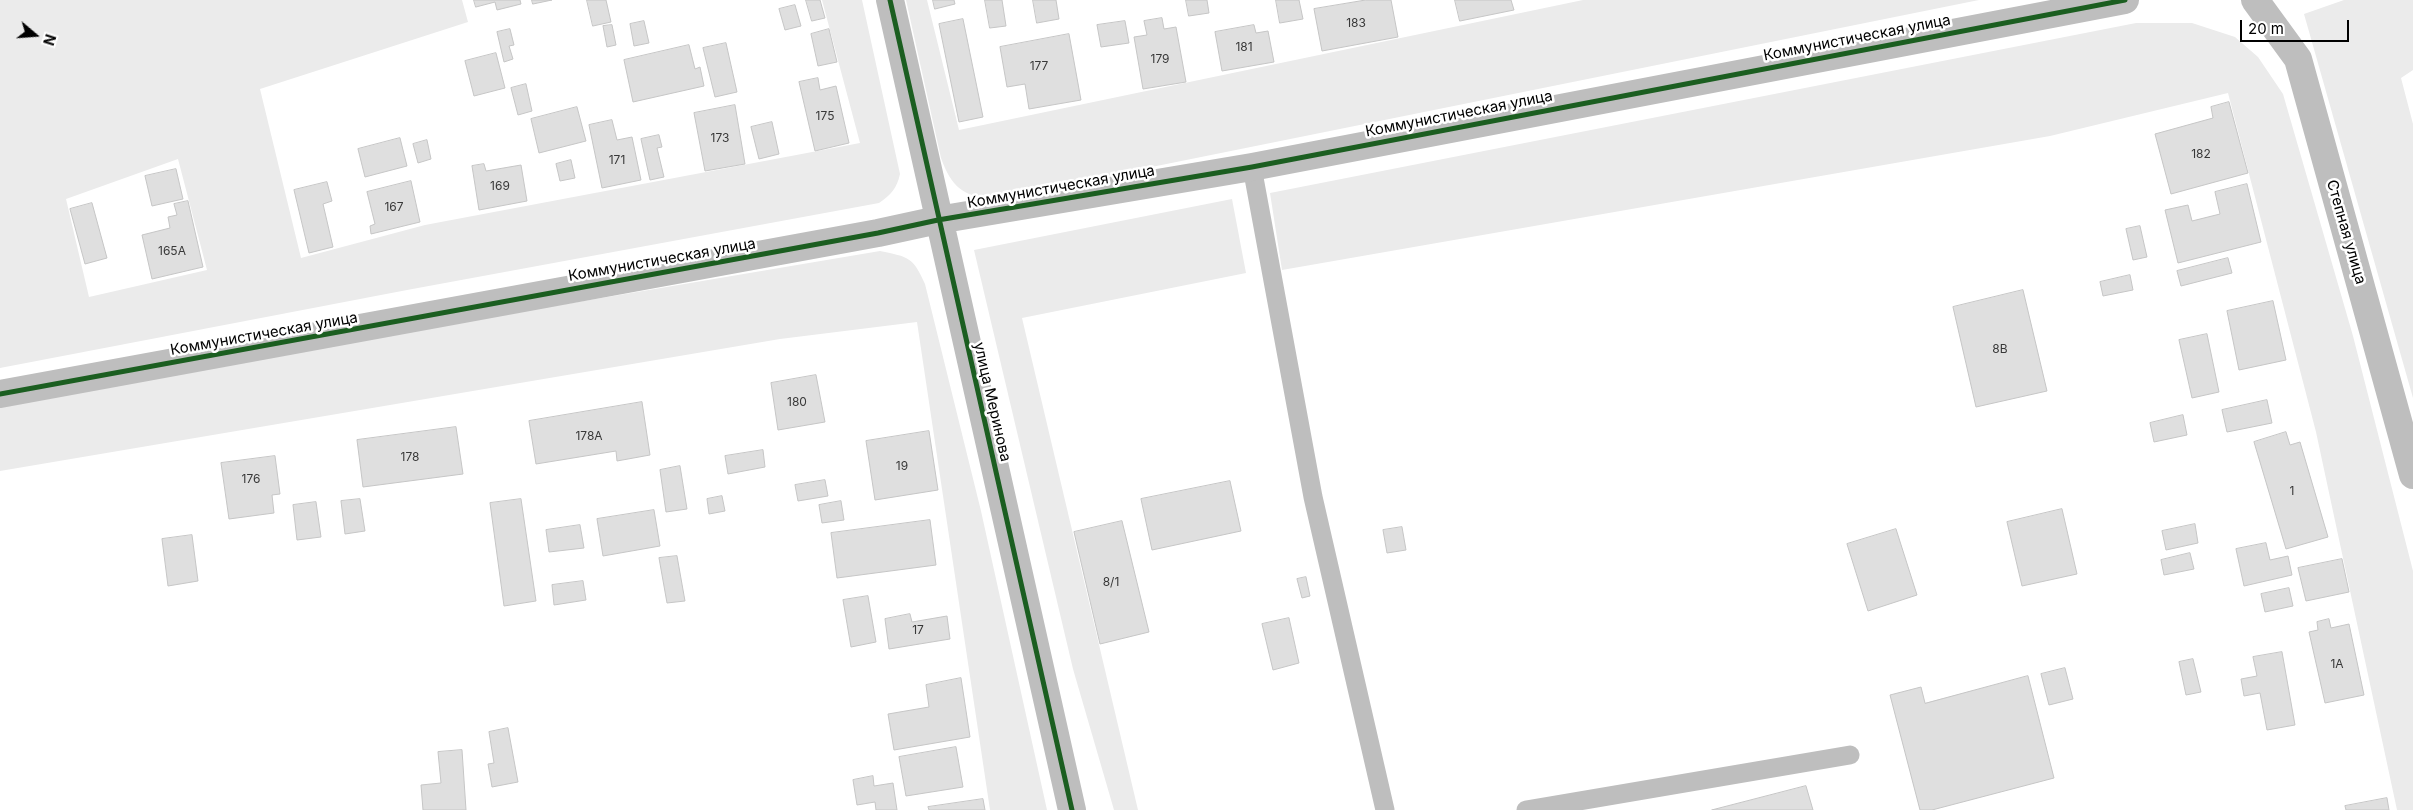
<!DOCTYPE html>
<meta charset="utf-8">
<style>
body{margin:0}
#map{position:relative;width:2413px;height:810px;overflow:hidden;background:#fff;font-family:Inter,sans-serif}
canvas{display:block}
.north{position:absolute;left:10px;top:10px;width:50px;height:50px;-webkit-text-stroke:4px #fff;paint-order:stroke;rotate:108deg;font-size:14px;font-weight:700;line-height:20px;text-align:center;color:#000}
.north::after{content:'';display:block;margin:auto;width:18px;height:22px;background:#000;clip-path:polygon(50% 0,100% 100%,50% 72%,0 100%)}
.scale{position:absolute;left:2240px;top:20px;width:109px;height:22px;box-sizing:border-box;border:2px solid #000;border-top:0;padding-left:6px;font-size:15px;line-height:18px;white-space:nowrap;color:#000;-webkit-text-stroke:4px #fff;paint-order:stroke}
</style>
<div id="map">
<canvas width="2413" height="810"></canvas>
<div class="north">N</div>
<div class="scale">20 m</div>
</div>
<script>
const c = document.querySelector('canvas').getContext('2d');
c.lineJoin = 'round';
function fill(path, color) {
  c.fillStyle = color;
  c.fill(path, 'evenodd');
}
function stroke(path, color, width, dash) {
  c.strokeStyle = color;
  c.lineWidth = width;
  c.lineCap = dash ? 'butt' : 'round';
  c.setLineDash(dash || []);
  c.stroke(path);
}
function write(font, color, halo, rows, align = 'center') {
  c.font = font + ' Inter,sans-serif';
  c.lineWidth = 5;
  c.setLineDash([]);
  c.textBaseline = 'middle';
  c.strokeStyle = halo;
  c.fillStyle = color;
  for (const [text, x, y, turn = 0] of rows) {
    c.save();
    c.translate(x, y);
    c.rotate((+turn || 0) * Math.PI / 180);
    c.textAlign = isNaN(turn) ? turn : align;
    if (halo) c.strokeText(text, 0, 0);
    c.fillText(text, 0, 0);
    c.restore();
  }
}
const green = new Path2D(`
 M0,0H462L468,22L260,89L301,258L425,225L860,143L822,0H862L900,174C897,188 891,195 879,203L407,290L0,368ZM178,159L207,270L89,297L66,199Z
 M906,0H927L959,130L1583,0H1979L993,199C963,197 951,186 941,158Z
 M2344,0H2413V70L2401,78L2413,124V398L2304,14Z
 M2136,23H2192L2235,37L2258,57L2283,94L2353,336L2413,571V810H2397L2316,432L2228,93L2050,136L1282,270L1270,193Z
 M1232,199L1246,273L1022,318L1138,810H1114L1073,669L974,250Z
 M880,251C909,257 913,257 925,284L981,511L1047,810H990L917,322L780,339L0,471V404L459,322Z`);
const building = new Path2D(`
 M474,0H520L521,4L497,10L495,2L476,7Z
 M532,0H552L533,4Z
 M587,0H606L611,22L593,26Z
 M806,0H820L825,18L812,21Z
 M933,0H954L955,4L935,9Z
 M985,0H1002L1006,26L990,28Z
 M1033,0H1056L1059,19L1037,23Z
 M1186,0H1207L1209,13L1189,16Z
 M1276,0H1299L1303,19L1280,23Z
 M1366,0H1391L1398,37L1322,51L1314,9Z
 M1455,0H1511L1514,10L1460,21Z
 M795,5L801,26L785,30L779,9Z
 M1162,18L1164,29L1176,27L1186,82L1143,89L1134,37L1147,35L1144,21Z
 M963,19L983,117L959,122L939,24Z
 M644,21L649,43L634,46L630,24Z
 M1125,21L1129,43L1101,47L1097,25Z
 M612,25L616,45L607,47L603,26Z
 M1254,25L1256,33L1268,31L1274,62L1222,71L1215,32Z
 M510,29L514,45L509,46L513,59L504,62L497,32Z
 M829,29L837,62L818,66L811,34Z
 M1069,34L1081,100L1029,109L1025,84L1007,87L1000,47Z
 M726,43L737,92L715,97L703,48Z
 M689,45L695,69L700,67L704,86L633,102L624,60Z
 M496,53L505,88L474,96L465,61Z
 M818,78L820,90L836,86L849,143L815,151L799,82Z
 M526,84L532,111L518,115L511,88Z
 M2229,102L2248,173L2171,194L2155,134L2213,118L2211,107Z
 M735,105L745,164L705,171L694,113Z
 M577,107L586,141L539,153L531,119Z
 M612,120L617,140L632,137L641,180L602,188L589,125Z
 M772,122L779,154L759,159L751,127Z
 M659,135L662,147L657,148L664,177L650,180L641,139Z
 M400,138L407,166L365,177L358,149Z
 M427,140L431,159L418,163L413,144Z
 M571,160L575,178L560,181L556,164Z
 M484,164L486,171L521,165L527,201L479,210L472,166Z
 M176,169L183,199L152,206L145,176Z
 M411,181L420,222L371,234L370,226L375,224L367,192Z
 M327,182L332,201L323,204L333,247L309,253L294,190Z
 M2247,184L2261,242L2178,263L2165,210L2188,205L2192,221L2220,214L2215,192Z
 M188,201L203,267L152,279L142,235L170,228L168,217L177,215L174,204Z
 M92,203L107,258L85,264L70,209Z
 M2140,226L2147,257L2133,260L2126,229Z
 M2228,258L2232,273L2181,286L2177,271Z
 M2130,275L2133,290L2103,296L2100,282Z
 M2023,290L2047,391L1976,407L1953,307Z
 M2273,301L2286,360L2239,370L2227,311Z
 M2207,334L2219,392L2192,398L2179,340Z
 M816,375L825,422L778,430L771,383Z
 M2267,400L2272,423L2227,432L2222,410Z
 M642,402L650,455L617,461L616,451L536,464L529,421Z
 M2183,415L2187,435L2154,442L2150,423Z
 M456,427L463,474L363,487L357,440Z
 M929,431L938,490L875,500L866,441Z
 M2286,432L2290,445L2300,442L2328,537L2286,549L2254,442Z
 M763,450L765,467L728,474L725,456Z
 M275,456L280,494L272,495L274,513L229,519L221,463Z
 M680,466L687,509L666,512L660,470Z
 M825,480L828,496L798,501L795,485Z
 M1230,481L1241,531L1152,550L1141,499Z
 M722,496L725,511L709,514L707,499Z
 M360,499L365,531L345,534L341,501Z
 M521,499L536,601L504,606L490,503Z
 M841,501L844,520L822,523L819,505Z
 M316,502L321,537L297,540L293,505Z
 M2062,509L2077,574L2022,586L2007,522Z
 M654,510L660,546L603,556L597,519Z
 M930,520L936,565L837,578L831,533Z
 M1122,521L1149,632L1100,644L1074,532Z
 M2195,524L2198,543L2166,550L2162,531Z
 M580,525L584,548L549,552L546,530Z
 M1402,527L1406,550L1387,553L1383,530Z
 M1896,529L1917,595L1868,611L1847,544Z
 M192,535L198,581L168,586L162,539Z
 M2266,543L2270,560L2288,556L2292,575L2244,586L2236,549Z
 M2190,553L2194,569L2164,575L2161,560Z
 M677,556L685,601L667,603L659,558Z
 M2342,559L2349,592L2306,601L2298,568Z
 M1306,577L1310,596L1302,598L1297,579Z
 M583,581L586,600L554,605L552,585Z
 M2289,588L2293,606L2265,612L2261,594Z
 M868,596L876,642L851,647L843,600Z
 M910,614L912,622L947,616L950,639L889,649L885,619Z
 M1289,618L1299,663L1273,670L1262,624Z
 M2329,619L2331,628L2349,624L2364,695L2325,703L2309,632L2318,630L2317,622Z
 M2282,652L2295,725L2267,730L2260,693L2244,696L2241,679L2257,676L2253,657Z
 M2193,659L2201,692L2186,695L2179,662Z
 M2065,668L2073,699L2049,705L2041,674Z
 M2028,676L2054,778L1932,810H1920L1890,695L1921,687L1925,703Z
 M961,678L970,737L894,750L888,714L929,707L926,685Z
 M508,728L518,782L492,787L488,764L494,763L489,732Z
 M956,747L963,787L906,796L899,757Z
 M462,750L466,810H423L421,785L441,783L438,752Z
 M873,776L874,786L893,783L897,810H876L875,802L857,805L853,780Z
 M1806,786L1813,810H1712Z
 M2387,798L2389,810H2346L2345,806Z
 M983,799L985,810H929L928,807Z`);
const lane = new Path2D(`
 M1252,167L1313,497L1385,810
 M1526,810L1850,755`);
const street = new Path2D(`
 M890,0L1072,810
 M2255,0L2298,59L2413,475
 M0,394L878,233L938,220L1252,167L2125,0`);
const cycleway = new Path2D(`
 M890,0L1072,810
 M0,394L878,233L938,220L1252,167L2125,0`);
const numberNames = [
 ["183",1356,23],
 ["181",1244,47],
 ["179",1160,59],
 ["177",1039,66],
 ["175",825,116],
 ["173",720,138],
 ["182",2201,154],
 ["171",617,160],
 ["169",500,186],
 ["167",394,207],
 ["165А",172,251],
 ["8В",2000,349],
 ["180",797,402],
 ["178А",589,436],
 ["178",410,457],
 ["19",902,466],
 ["176",251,479],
 ["1",2292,491],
 ["8/1",1111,582],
 ["17",918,630],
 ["1А",2337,664]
];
const streetNames = [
 ["Коммунистическая улица",1857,38,-11],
 ["Коммунистическая улица",1459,114,-11],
 ["Коммунистическая улица",1061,187,-10],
 ["Степная улица",2346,232,74],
 ["Коммунистическая улица",662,260,-10],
 ["Коммунистическая улица",264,334,-10],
 ["улица Меринова",992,402,77]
];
fill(green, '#ebebeb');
fill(building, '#dfdfdf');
stroke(building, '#c6c6c6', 1);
stroke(lane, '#bebebe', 19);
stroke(street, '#bebebe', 28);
stroke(cycleway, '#1b5e20', 5);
write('12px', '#383838', null, numberNames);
write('15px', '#000', '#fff', streetNames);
</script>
